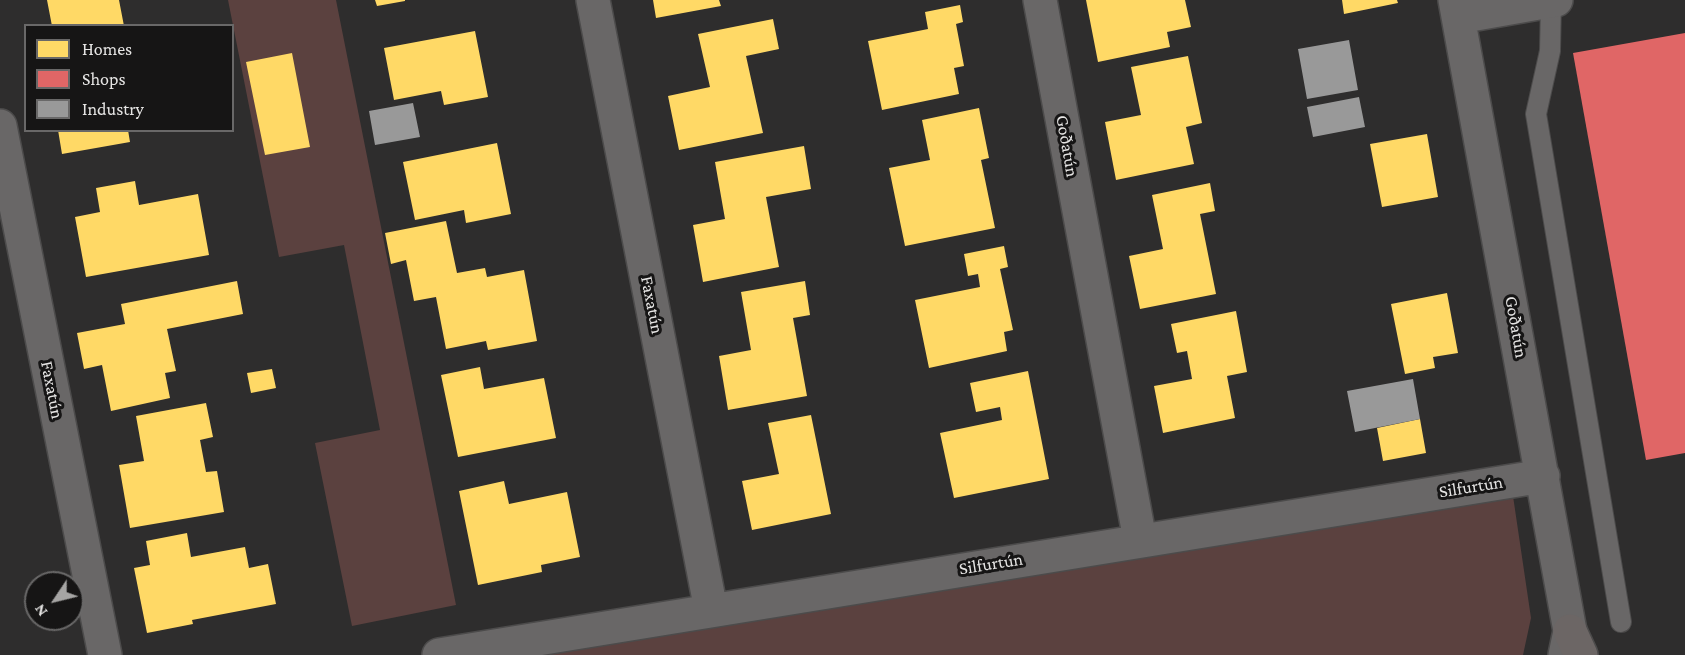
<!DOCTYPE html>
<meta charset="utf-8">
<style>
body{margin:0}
#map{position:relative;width:1685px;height:655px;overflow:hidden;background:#2e2d2d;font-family:"Crimson Pro",serif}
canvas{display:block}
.legend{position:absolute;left:24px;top:24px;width:210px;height:108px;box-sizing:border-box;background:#161515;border:2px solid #696868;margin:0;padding:8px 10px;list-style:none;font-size:18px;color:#e6e5e4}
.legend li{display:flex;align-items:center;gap:12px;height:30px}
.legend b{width:30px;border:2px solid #696868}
.north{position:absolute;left:24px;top:571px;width:60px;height:60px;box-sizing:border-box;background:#161515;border:2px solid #696868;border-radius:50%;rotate:235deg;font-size:16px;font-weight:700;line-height:24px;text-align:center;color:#e6e5e4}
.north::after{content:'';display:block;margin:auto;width:21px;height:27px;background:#a6a5a4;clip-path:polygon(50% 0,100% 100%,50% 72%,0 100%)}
</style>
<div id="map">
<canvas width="1685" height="655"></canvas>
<ul class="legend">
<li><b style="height:16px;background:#ffd966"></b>Homes</li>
<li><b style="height:16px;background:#e06666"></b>Shops</li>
<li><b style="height:16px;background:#999"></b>Industry</li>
</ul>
<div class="north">N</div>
</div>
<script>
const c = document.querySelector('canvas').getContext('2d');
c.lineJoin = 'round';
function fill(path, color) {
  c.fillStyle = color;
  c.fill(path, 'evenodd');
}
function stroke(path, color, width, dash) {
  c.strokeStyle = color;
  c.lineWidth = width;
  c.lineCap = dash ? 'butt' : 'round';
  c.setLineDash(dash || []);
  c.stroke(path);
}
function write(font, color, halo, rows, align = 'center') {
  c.font = font + ' "Crimson Pro",serif';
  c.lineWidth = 6;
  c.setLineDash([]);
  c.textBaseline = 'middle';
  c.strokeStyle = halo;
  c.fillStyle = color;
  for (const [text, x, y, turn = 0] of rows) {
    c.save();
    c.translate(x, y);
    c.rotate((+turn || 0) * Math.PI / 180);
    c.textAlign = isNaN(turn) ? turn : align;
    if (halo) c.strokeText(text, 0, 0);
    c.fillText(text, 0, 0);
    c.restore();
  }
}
const green = new Path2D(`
 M228,0H336L456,605L352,626L315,443L380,430L344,245L279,257Z
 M1513,496L1531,618L1523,655H503Z`);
const homes = new Path2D(`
 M47,0H119L124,26H52Z
 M375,0H405V1L377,6Z
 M653,0H719L721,6L656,18Z
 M1086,0H1185L1191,27L1167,32L1170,47L1098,62Z
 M1342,0H1397L1398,3L1344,14Z
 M960,5L963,22L956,24L964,66L954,68L959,94L882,110L868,41L928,29L925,12Z
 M773,19L779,49L746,56L763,133L679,150L668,96L710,87L698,34Z
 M475,31L488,97L444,105L441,91L394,100L384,48Z
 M292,53L310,147L265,155L246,62Z
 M1188,56L1202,123L1186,127L1194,164L1116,180L1105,122L1141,115L1131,67Z
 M979,108L989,158L981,160L995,228L905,246L889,168L930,160L922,120Z
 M58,130H128L130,142L62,154Z
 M1427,134L1438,197L1382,207L1370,144Z
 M497,143L511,214L466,223L464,210L415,220L403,162Z
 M804,146L811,189L766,197L779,267L703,282L693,225L725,219L715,162Z
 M135,181L139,205L198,194L209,255L86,277L75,217L100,212L96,188Z
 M1210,183L1215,211L1200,214L1216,294L1140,309L1129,256L1163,249L1152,195Z
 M446,221L457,273L485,268L487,277L524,270L537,341L488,350L486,341L446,349L436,297L414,301L406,260L391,264L385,233Z
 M1004,246L1008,267L1000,269L1013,330L1004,332L1007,351L929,368L915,300L980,287L978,274L968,276L964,254Z
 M237,281L243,314L167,329L176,371L165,373L170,398L111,411L102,365L84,369L77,333L125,324L121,304Z
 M805,281L810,315L793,318L807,396L728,410L719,356L751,350L741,292Z
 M1447,293L1458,353L1433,357L1435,368L1405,374L1391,304Z
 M1236,311L1247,372L1227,376L1235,418L1163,433L1154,386L1192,379L1187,351L1177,353L1171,324Z
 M480,367L484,389L544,378L556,438L458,457L441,375Z
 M272,369L276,388L251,393L247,373Z
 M1028,371L1049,479L954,498L940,433L1002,420L1000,407L976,412L970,383Z
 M206,403L213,437L200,440L206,472L217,471L224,512L130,528L119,465L144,461L136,416Z
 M811,415L831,514L752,530L742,481L779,474L768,423Z
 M1420,419L1426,453L1383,461L1377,428Z
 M504,481L509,504L567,492L580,557L541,565L542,572L478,585L459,491Z
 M187,533L191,557L245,547L249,568L268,564L276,604L192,620L193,624L147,633L134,568L150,565L146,541Z`);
const shops = new Path2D(`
 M1685,33V453L1646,460L1573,53Z`);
const industry = new Path2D(`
 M1349,40L1358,90L1307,99L1298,49Z
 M1359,97L1365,127L1313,137L1307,107Z
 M413,103L420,137L375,145L369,111Z
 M1413,379L1420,419L1355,432L1347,391Z`);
const lane = new Path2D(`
 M1551,1L1550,51L1536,114L1621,622`);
const street = new Path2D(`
 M593,0L711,610
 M1040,0L1140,540
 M1455,0L1570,631L1565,655
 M1459,17L1556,0
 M0,126L105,655
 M439,655L1543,476`);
const primary = new Path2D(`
 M1570,631L1581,655`);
const streetNames = [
 ["Goðatún",1067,146,80],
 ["Faxatún",652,305,79],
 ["Goðatún",1516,327,80],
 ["Faxatún",52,390,79],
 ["Silfurtún",1471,487,-9],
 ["Silfurtún",991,564,-9]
];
fill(green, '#5b413f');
fill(homes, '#ffd966');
fill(shops, '#e06666');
fill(industry, '#999');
stroke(lane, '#4c4b4b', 22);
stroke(street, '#4c4b4b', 36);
stroke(primary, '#4c4b4b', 36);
stroke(lane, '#696767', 20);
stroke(street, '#696767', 33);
stroke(primary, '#6c6665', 33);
write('18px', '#e6e5e4', '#161515', streetNames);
</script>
